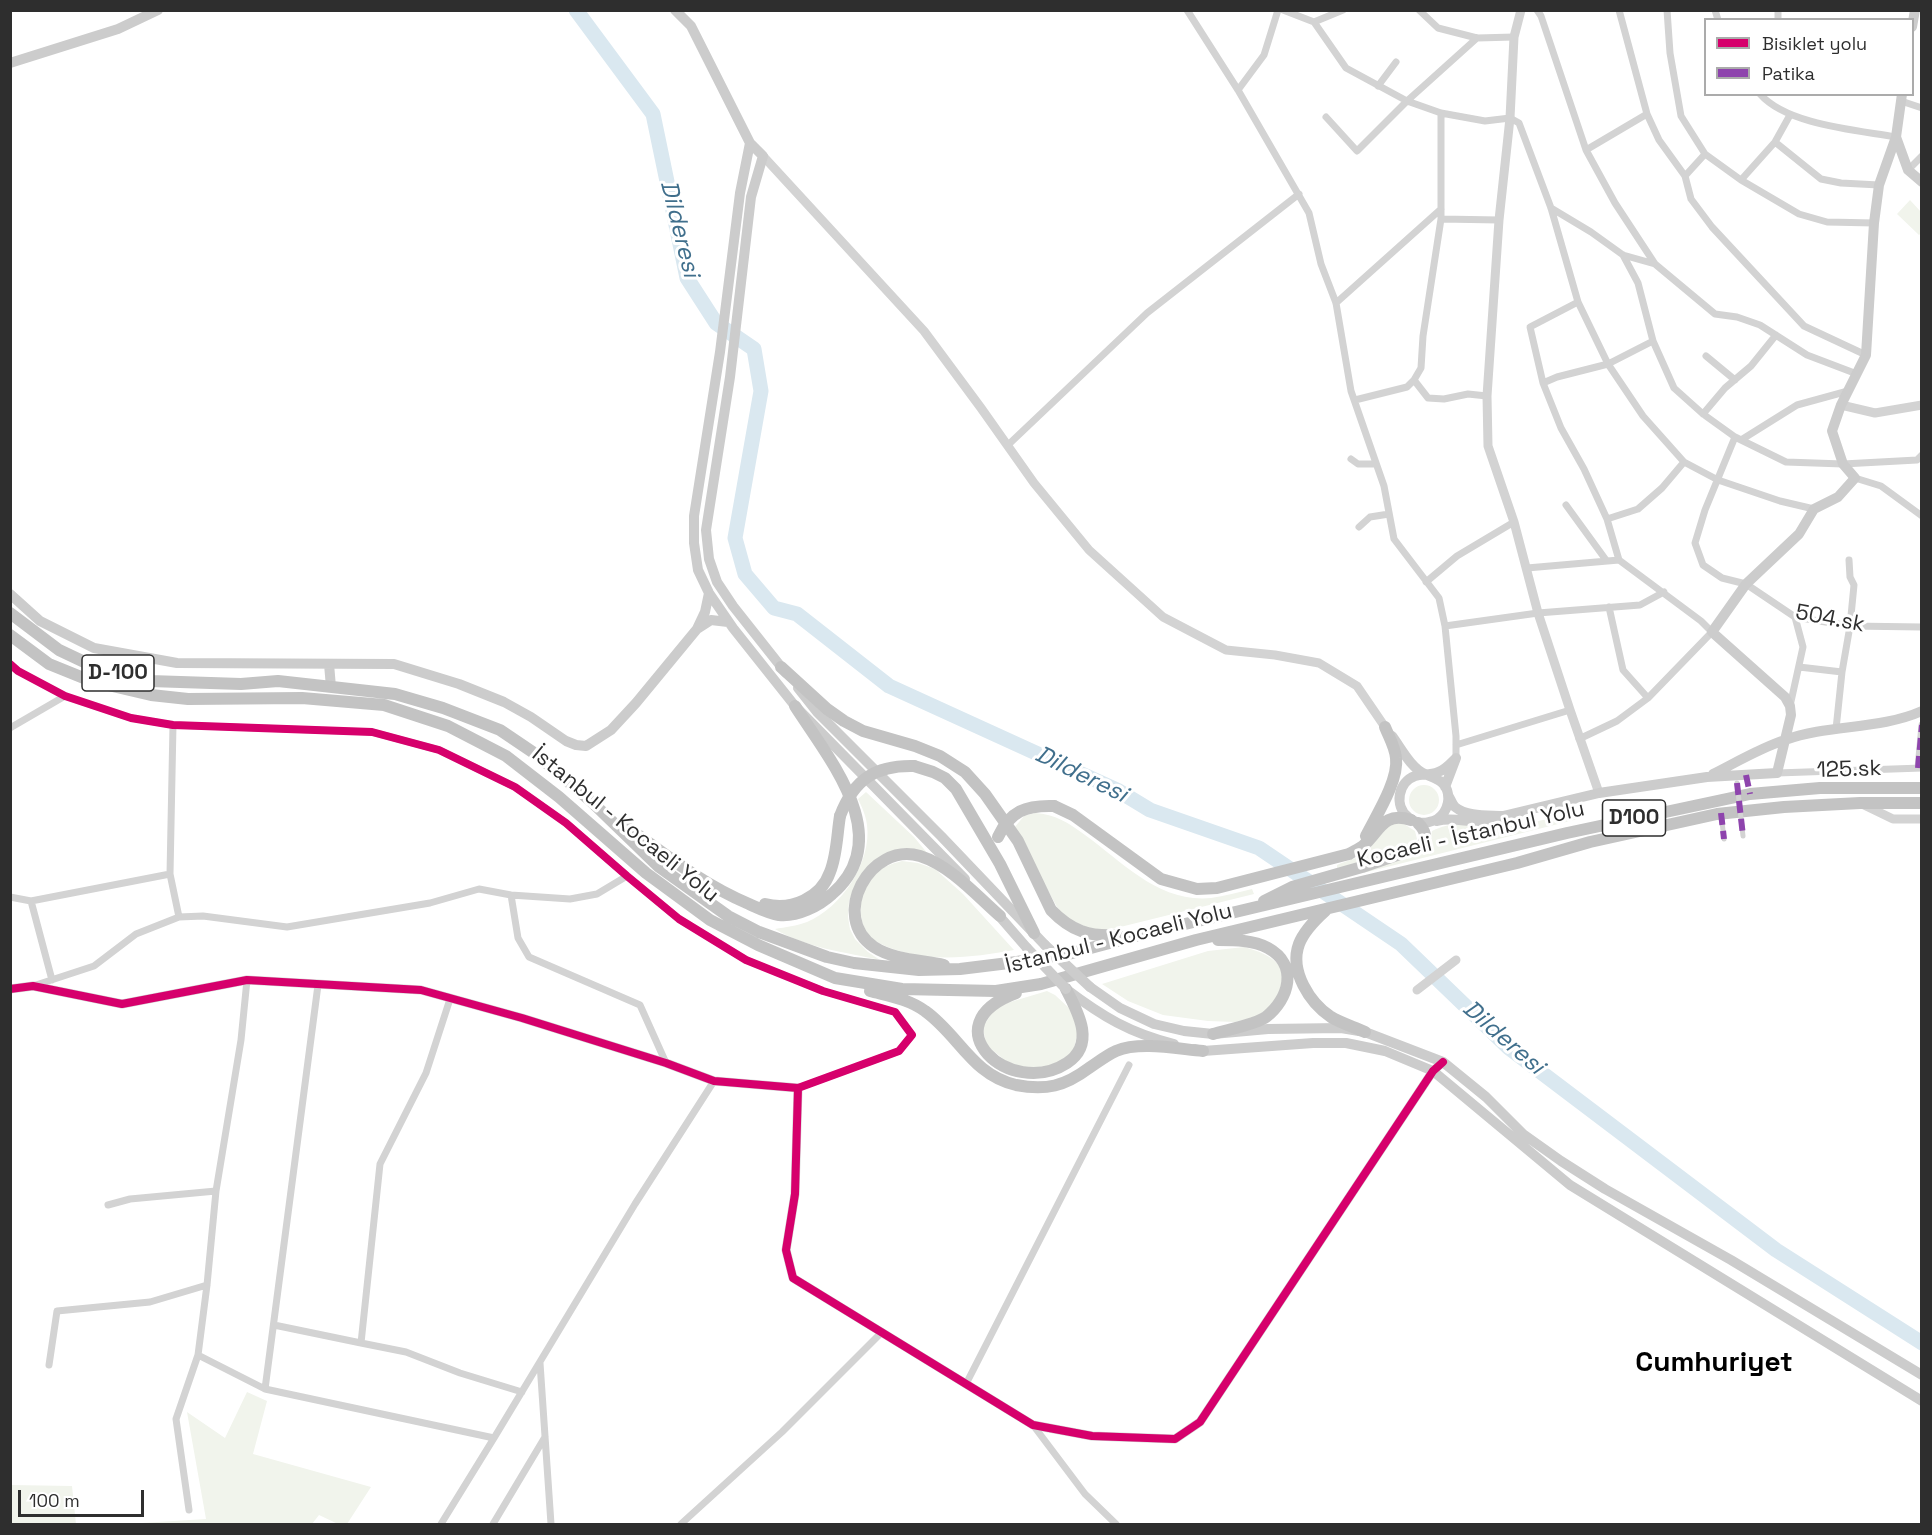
<!DOCTYPE html>
<meta charset="utf-8">
<style>
body{margin:0}
#map{position:relative;width:1932px;height:1535px;overflow:hidden;background:#fff;font-family:"Space Grotesk",sans-serif}
canvas{display:block}
.frame{position:absolute;inset:0;border:12px solid #2e2e2e;pointer-events:none}
.legend{position:absolute;left:1704px;top:18px;width:210px;height:78px;box-sizing:border-box;background:#fff;border:2px solid #ababab;margin:0;padding:8px 10px;list-style:none;font-size:18px;color:#2e2e2e}
.legend li{display:flex;align-items:center;gap:12px;height:30px}
.legend b{width:30px;border:2px solid #ababab}
.scale{position:absolute;left:18px;top:1490px;width:126px;height:27px;box-sizing:border-box;border:3px solid #2e2e2e;border-top:0;padding-left:8px;font-size:18px;line-height:21px;white-space:nowrap;color:#2e2e2e;-webkit-text-stroke:4px #fff;paint-order:stroke}
</style>
<div id="map">
<canvas width="1932" height="1535"></canvas>
<div class="frame"></div>
<ul class="legend">
<li><b style="height:8px;background:#d6006c"></b>Bisiklet yolu</li>
<li><b style="height:8px;background:#8e44ad"></b>Patika</li>
</ul>
<div class="scale">100 m</div>
</div>
<script>
const c = document.querySelector('canvas').getContext('2d');
c.lineJoin = 'round';
function fill(path, color) {
  c.fillStyle = color;
  c.fill(path, 'evenodd');
}
function stroke(path, color, width, dash) {
  c.strokeStyle = color;
  c.lineWidth = width;
  c.lineCap = dash ? 'butt' : 'round';
  c.setLineDash(dash || []);
  c.stroke(path);
}
function write(font, color, halo, rows, align = 'center') {
  c.font = font + ' "Space Grotesk",sans-serif';
  c.lineWidth = 6;
  c.setLineDash([]);
  c.textBaseline = 'middle';
  c.strokeStyle = halo;
  c.fillStyle = color;
  for (const [text, x, y, turn = 0] of rows) {
    c.save();
    c.translate(x, y);
    c.rotate((+turn || 0) * Math.PI / 180);
    c.textAlign = isNaN(turn) ? turn : align;
    if (halo) c.strokeText(text, 0, 0);
    c.fillText(text, 0, 0);
    c.restore();
  }
}
const green = new Path2D(`
 M1910,200L1921,212V233L1919,235L1897,214Z
 M1409 800a15 15 0 1 1 30 0a15 15 0 1 1-30 0Z
 M866,792L914,837L928,854L902,851L861,875L854,888L849,901L848,917L850,929L855,939L868,952L880,960C845,952 806,948 775,929C785,927 797,926 807,922C841,908 872,862 867,825C866,816 862,807 858,799Z
 M1575,812L1578,819L1363,873L1367,870L1425,851L1430,843L1432,831C1460,817 1469,830 1496,828C1523,826 1550,818 1575,812Z
 M1035,813C1055,814 1069,823 1085,835C1124,863 1159,903 1211,898C1224,896 1239,892 1252,889L1254,894L1104,931H1095L1065,917L1057,907L1014,828L1024,816Z
 M1401,822L1415,831L1417,839L1412,845L1337,869V865C1346,861 1356,859 1364,853C1377,844 1383,823 1401,822Z
 M902,861L918,863L935,869L963,894L1014,950C970,958 921,964 879,943C855,932 856,891 873,875C881,867 891,864 902,861Z
 M1244,947C1263,952 1289,962 1283,987C1280,996 1269,1007 1263,1015L1235,1022L1208,1021L1163,1015L1128,1001L1102,984L1208,951Z
 M1047,991L1055,995L1068,1007L1076,1020L1078,1032L1073,1052L1055,1066L1024,1068L1006,1061L986,1045L983,1027L993,1011L1007,1003Z
 M247,1392L267,1401L253,1454L371,1487L347,1524H338L319,1515L312,1524H125L206,1519L187,1412L225,1438Z
 M11,1485L72,1486L76,1524H11Z`);
const river = new Path2D(`
 M576,10L653,114L687,278L716,323L754,349L761,391L735,538L745,574L774,608L797,614L889,686L1117,790L1150,810L1259,848L1401,944L1509,1048L1776,1250L1922,1343`);
const pedestrian = new Path2D(`
 M1721,813L1724,839`);
const minor = new Path2D(`
 M1187,10L1238,90L1309,213L1321,264L1336,303L1351,391L1384,486L1394,539L1439,598L1445,626L1456,736V758
 M1283,10L1314,22L1346,68L1407,101L1441,113L1485,121L1510,118L1519,123L1551,208L1578,302L1608,364L1643,416L1684,462L1718,480L1780,501L1814,509
 M1419,10L1438,28L1477,38L1514,37
 M1537,10L1541,16L1586,150L1615,203L1655,264
 M1619,10L1647,114L1659,140L1685,176L1691,199L1712,227L1804,326L1866,355
 M1667,10L1670,53L1681,116L1705,154L1741,180L1799,214L1827,222L1874,223
 M1715,10L1718,20
 M1778,10V20
 M1314,22L1343,10
 M1378,86L1396,62
 M1238,90L1264,55L1278,10
 M1760,94C1787,125 1857,130 1896,137
 M1901,101L1922,108
 M1326,117L1357,151L1407,101L1477,38
 M1775,142L1821,179L1841,183L1879,185
 M1586,150L1647,114
 M1908,170L1922,156
 M1685,176L1705,154
 M1741,180L1775,142L1790,115
 M1551,208L1591,232L1623,255L1655,264L1715,314L1737,317L1760,325L1807,355L1857,374
 M1441,219L1499,220
 M1623,255L1638,283L1653,341L1674,388L1703,414L1735,437L1786,462L1843,464L1917,460L1922,455
 M1578,302L1530,327L1543,383L1561,428L1584,469L1607,519L1619,560L1701,621L1712,632L1648,698L1617,721L1579,739
 M1336,303L1441,209
 M1706,356L1735,380
 M1414,380L1428,398L1444,399L1468,394L1487,396
 M1543,383L1557,377L1608,364L1653,341
 M1355,400L1407,387L1414,380L1421,368L1423,336L1441,219V113
 M1703,414L1725,388L1751,366L1776,335
 M1735,437L1705,510L1695,543L1703,565L1722,578L1746,584L1795,617L1850,626L1922,627
 M1741,440L1797,405L1848,391
 M1008,445L1147,313L1299,194
 M1351,459L1358,464H1376
 M1855,478L1881,486L1922,516
 M1566,505L1606,560
 M1607,519L1638,509L1662,488L1684,462
 M1359,527L1370,517L1389,514
 M1527,568L1619,560
 M1426,582L1457,556L1514,522
 M1609,607L1623,670L1648,698
 M1445,626L1538,613L1640,605L1664,592
 M10,664L18,671L65,696L131,718L173,725L372,732L439,750L515,787L566,823L627,876L679,919L746,960L823,991L895,1012L912,1035L899,1051L798,1088
 M1799,667L1842,672
 M1790,706L1803,647L1795,617
 M173,725L170,874L179,917
 M10,728L65,696
 M1836,729L1842,672L1850,626L1854,585L1850,577L1849,560
 M1456,745L1570,710
 M1918,768L1922,725
 M1777,773L1922,768
 M511,895L518,938L529,957L640,1005L666,1063
 M10,897L31,901L52,980
 M31,901L170,874
 M33,986L94,966L136,934L179,917L203,916L287,927L430,903L479,889L511,895L570,899L597,894L627,876
 M450,999L426,1073L380,1164L361,1343L406,1352L460,1373L522,1392
 M216,1191L241,1040L247,980
 M108,1205L130,1199L216,1191L207,1285L198,1355L265,1389L494,1438L441,1524
 M274,1325L361,1343
 M540,1363L551,1524
 M49,1365L57,1311L150,1302L207,1285
 M966,1384L1129,1065
 M265,1389L318,985
 M1033,1425L1085,1494L1116,1524
 M494,1438L635,1204L714,1081
 M189,1510L176,1419L198,1355
 M493,1524L545,1437
 M681,1524L782,1432L882,1332`);
const tertiary = new Path2D(`
 M1521,10L1514,37L1510,118L1499,220L1487,396L1488,446L1514,522L1538,613L1570,710L1599,793
 M763,156L924,331L981,408L1034,483L1089,550L1163,617L1226,650L1275,655L1319,663L1357,686L1385,727
 M1841,405L1875,413L1922,405
 M1862,804L1893,819H1922
 M10,989L33,986L122,1004L247,980L421,990L522,1018L666,1063L714,1081L798,1088L795,1194L786,1250L793,1278L1033,1425L1092,1436L1175,1439L1200,1422L1433,1071L1443,1062
 M1417,990L1456,960`);
const secondary = new Path2D(`
 M675,10L691,26L750,143L763,156L751,197L730,377L706,530L709,559L717,582L733,606L786,673
 M1912,27L1915,10
 M10,63L118,29L158,10
 M1902,94L1896,137L1908,170L1922,182
 M750,143L740,193L720,352L694,516V543L698,570L709,593L733,628L795,706L965,879
 M709,593L705,612L697,629L711,620L728,622
 M10,594L40,621L94,648L177,663L394,664L459,684L504,702L531,717L566,741L576,745L586,746L611,730L636,703L697,629
 M329,664L331,687
 M798,688L817,712L941,836L1045,945
 M1392,736C1401,748 1411,768 1425,774C1436,779 1446,781 1448,794C1450,807 1442,820 1429,822C1422,824 1414,822 1408,817C1394,806 1398,782 1415,776C1422,774 1431,775 1438,772C1445,770 1451,763 1456,758L1445,787
 M1713,774C1735,763 1762,747 1785,740C1829,724 1879,730 1922,711
 M1503,816L1599,793L1707,777L1777,773L1791,715L1790,706L1785,697L1712,632L1746,584L1799,534L1814,509L1838,497L1855,478L1843,464L1832,431L1841,405L1866,355L1874,223L1879,185L1896,137
 M1437,821C1454,816 1470,824 1488,821C1493,820 1498,818 1503,816C1489,815 1467,817 1455,807C1452,804 1450,798 1448,795
 M994,910L1027,948
 M1090,987L1120,1008L1154,1024L1184,1031L1213,1034L1268,1029L1341,1028L1365,1032L1443,1062L1486,1097L1523,1134L1561,1161L1605,1189L1731,1260L1922,1375
 M1066,989C1103,1017 1130,1033 1174,1044
 M1195,1049L1203,1051L1313,1043H1346L1385,1051L1433,1071L1570,1185L1922,1401`);
const trunk = new Path2D(`
 M10,613L59,650L97,668L150,681L241,684L278,681L395,694L443,708L500,730L537,755L592,802L658,866L728,916L759,932L827,957L854,963L919,970L960,969L1017,962L1072,953L1143,934L1567,833L1750,794L1820,788H1922
 M10,635L49,664L91,681L151,695L188,699L302,698L384,705L448,726L506,756L559,797L646,873L710,920L758,945L835,978L902,989L996,991L1041,984L1196,940L1517,863L1590,842L1717,814L1784,807L1860,803H1922
 M781,667L827,709L844,721L863,731L915,746L940,756L965,772L985,794L1018,841L1051,910C1071,931 1090,937 1118,935
 M914,766L933,772L945,778L956,789L1000,864L1034,933
 M1054,806L1073,815L1161,879L1197,889L1217,888L1349,854C1354,851 1359,849 1363,846C1380,831 1383,811 1411,820
 M623,824C663,853 703,885 749,904C758,908 768,913 779,915C797,917 819,906 832,894C897,838 829,759 795,706
 M1366,836C1376,816 1399,780 1396,758C1395,747 1389,737 1385,727
 M1264,901L1292,887L1362,867L1420,847C1428,839 1426,831 1418,823
 M765,904C791,911 821,898 830,872C837,855 837,834 840,816
 M1325,911C1315,920 1304,931 1299,944C1289,971 1310,1003 1331,1017C1341,1023 1354,1027 1365,1032
 M944,965C922,960 894,960 874,947C829,917 870,841 920,856C951,866 976,895 1000,916
 M870,991C889,996 909,999 925,1011C959,1035 972,1075 1016,1085C1046,1091 1065,1086 1089,1068C1098,1062 1107,1055 1116,1051C1140,1041 1178,1049 1203,1051
 M1016,993C929,1025 1010,1100 1067,1063C1096,1044 1078,1012 1066,989
 M1213,1034C1226,1030 1257,1024 1266,1017C1289,999 1299,965 1268,948C1253,940 1235,940 1218,940`);
const pedestrianBridge = new Path2D(`
 M1737,783L1743,836`);
const secondaryBridge = new Path2D(`
 M1045,945L1090,987
 M1027,948L1066,989`);
const trunkBridge = new Path2D(`
 M840,816C854,779 876,765 914,766
 M998,837C1010,811 1026,805 1054,806`);
const quiet = new Path2D(`
 M1918,768L1922,725
 M1746,775L1750,794
 M1737,783L1743,836
 M1721,813L1724,839`);
const cycleway = new Path2D(`
 M10,664L18,671L65,696L131,718L173,725L372,732L439,750L515,787L566,823L627,876L679,919L746,960L823,991L895,1012L912,1035L899,1051L798,1088L714,1081L666,1063L522,1018L421,990L247,980L122,1004L33,986L10,989
 M798,1088L795,1194L786,1250L793,1278L1033,1425L1092,1436L1175,1439L1200,1422L1433,1071L1443,1062`);
const shields = [
 [118,673,72],
 [1634,818,63]
];
const shieldNames = [
 ["D-100",118,673],
 ["D100",1634,818]
];
const streetNames = [
 ["504.sk",1830,619,11],
 ["125.sk",1849,770,-2],
 ["İstanbul - Kocaeli Yolu",625,825,39],
 ["Kocaeli - İstanbul Yolu",1471,835,-13],
 ["İstanbul - Kocaeli Yolu",1119,939,-14]
];
const waterNames = [
 ["Dilderesi",679,229,76],
 ["Dilderesi",1081,775,26],
 ["Dilderesi",1503,1038,41]
];
const districtNames = [
 ["Cumhuriyet",1714,1363]
];
fill(green, '#f1f4ec');
stroke(river, '#dae8f0', 15);
stroke(pedestrian, '#d3d3d3', 5);
stroke(minor, '#d3d3d3', 7);
stroke(tertiary, '#d3d3d3', 9);
stroke(secondary, '#ccc', 10);
stroke(trunk, '#c3c3c3', 12);
stroke(pedestrianBridge, '#d3d3d3', 5);
stroke(secondaryBridge, '#ccc', 10);
stroke(trunkBridge, '#c3c3c3', 12);
stroke(quiet, '#8e44ad', 6, [12, 6]);
stroke(cycleway, '#d6006c', 8);
for (const [x, y, w] of shields) {
  const box = new Path2D();
  box.roundRect(x - w / 2, y - 18, w, 36, 4.5);
  c.fillStyle = '#fff';
  c.fill(box);
  stroke(box, '#2e2e2e', 1.5);
}
write('bold 21px', '#2e2e2e', null, shieldNames);
write('22px', '#2e2e2e', '#fff', streetNames);
write('italic 24px', '#406f8c', '#fff', waterNames);
write('bold 28px', '#000', '#fff', districtNames);
</script>
